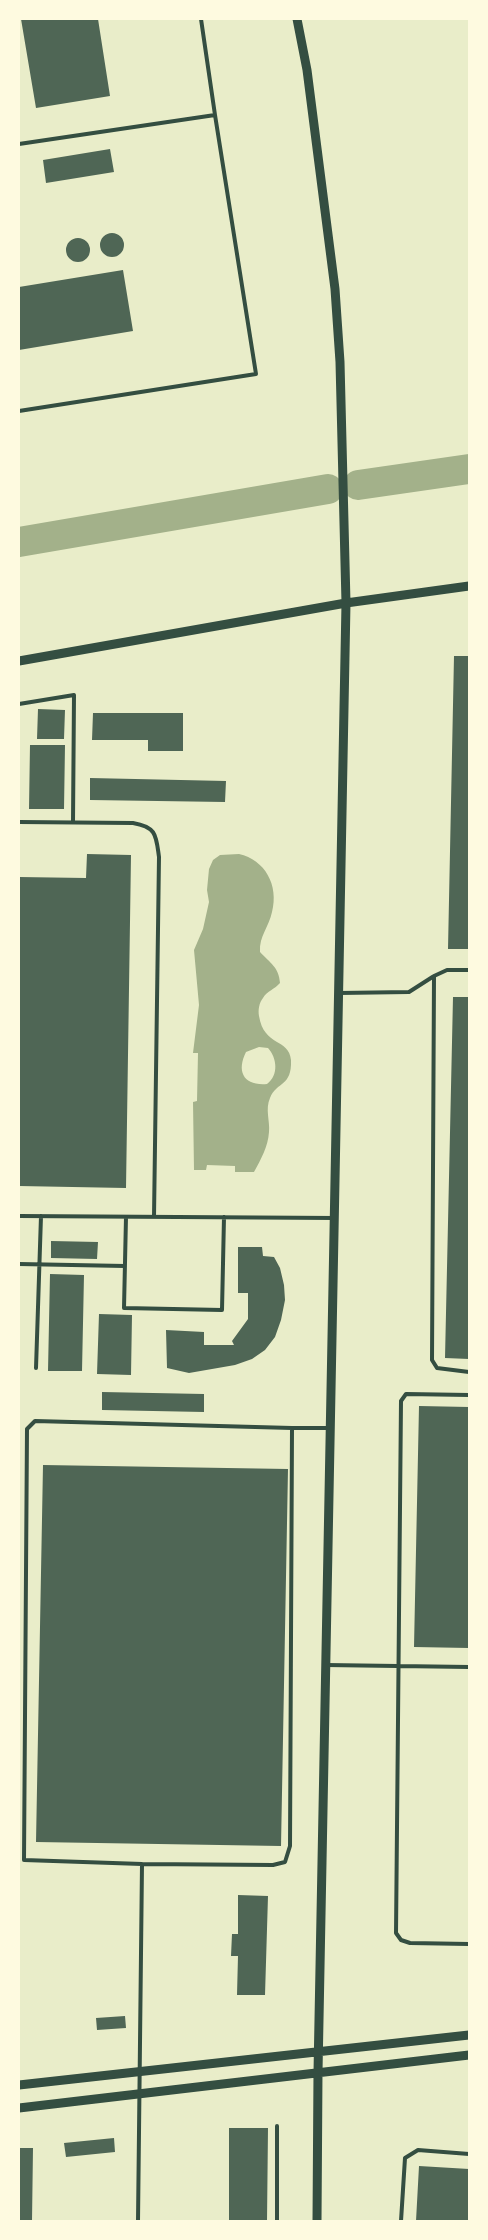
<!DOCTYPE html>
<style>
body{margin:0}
#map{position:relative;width:488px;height:2240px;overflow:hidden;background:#e9edc9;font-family:Arial,sans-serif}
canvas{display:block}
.frame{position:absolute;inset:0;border:20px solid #fefae0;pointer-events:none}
</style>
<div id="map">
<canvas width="488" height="2240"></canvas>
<div class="frame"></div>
</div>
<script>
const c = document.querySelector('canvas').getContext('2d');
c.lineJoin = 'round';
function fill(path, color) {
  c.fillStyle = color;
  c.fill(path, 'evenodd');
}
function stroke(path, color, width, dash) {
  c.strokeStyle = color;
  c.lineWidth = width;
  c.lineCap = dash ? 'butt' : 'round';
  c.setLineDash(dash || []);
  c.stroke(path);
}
const water = new Path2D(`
 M239,854C265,860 279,885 272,912C269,927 259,936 260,952C270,963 279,967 280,983C275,989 267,991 263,998C259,1003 258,1010 259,1016C264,1047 289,1038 291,1060C292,1087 277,1081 270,1098C265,1109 270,1121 269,1132C268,1147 261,1159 254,1172H235V1166L207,1165L206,1170H194L193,1102L197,1101L198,1053H193L199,1005L194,950L203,929L209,902L207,890L209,869L213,860L220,855ZM259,1047L268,1048C277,1058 279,1075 267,1084C244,1086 236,1072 246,1052Z`);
const river = new Path2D(`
 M358,485L469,469
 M19,542L328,489`);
const building = new Path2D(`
 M21,19H98L110,96L36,108Z
 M110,149L114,172L46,183L43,160Z
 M100 245a12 12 0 1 1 24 0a12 12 0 1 1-24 0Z
 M66 250a12 12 0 1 1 24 0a12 12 0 1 1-24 0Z
 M123,270L133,331L19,350V287Z
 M454,656H469V949H448Z
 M38,709L65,710L64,739H37Z
 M93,713H183V751H148V740H92Z
 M30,745H65L64,809H29Z
 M90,778L226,781L225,802L90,800Z
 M87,854L131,855L126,1188L19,1186V877L86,878Z
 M453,997H469V1359L445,1358Z
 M51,1241L98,1242L97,1259L51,1258Z
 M238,1247H262L263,1256L274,1257L280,1268L284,1285L285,1300L281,1320L275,1337L265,1350L252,1359L235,1365L189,1373L167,1368L166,1330L204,1332V1345H234L232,1341L248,1319V1293H238Z
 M50,1274L84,1275L82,1371H48Z
 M99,1314L132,1315L131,1375L97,1374Z
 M102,1392L204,1394V1412L102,1410Z
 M419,1406L469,1407V1648L414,1647Z
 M43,1465L288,1469L281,1846L36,1842Z
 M238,1895L268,1896L265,1995H237L238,1956H231L232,1934H238Z
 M125,2016L126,2028L97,2030L96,2018Z
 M229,2128H268L267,2221H229Z
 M114,2138L115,2152L66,2157L64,2143Z
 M19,2148H33L32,2221H19Z
 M419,2166L469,2169V2221H416Z`);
const service = new Path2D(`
 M19,144L215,115L201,19
 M19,411L256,374L215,115
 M19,704L74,695L73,822
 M19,822L133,823C157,827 156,836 159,857L154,1217
 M434,976L432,1360L437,1368L469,1372
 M339,993L409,992L434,976L447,970H469
 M19,1216L335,1218
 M126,1217L124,1308L222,1310L224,1217
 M19,1264L125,1266
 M36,1368L41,1216
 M469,1395L406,1394L401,1401L396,1933L401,1940L410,1943L469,1944
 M292,1428H330
 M326,1665L469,1667
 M277,2126V2221
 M138,2221L142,1864L273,1865L285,1862L290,1846L292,1428L35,1421L27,1429L24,1860L142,1864
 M401,2221L405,2158L418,2150L469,2154`);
const tertiary = new Path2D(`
 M297,19L307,70L335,289L340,362L346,603L318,2072L317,2221
 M19,661L346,603L469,586
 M19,2085L469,2035
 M19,2108L469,2055`);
fill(water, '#a3b18a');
stroke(river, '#a3b18a', 30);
fill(building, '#4f6655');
stroke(service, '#344e41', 4);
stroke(tertiary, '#344e41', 9);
</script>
